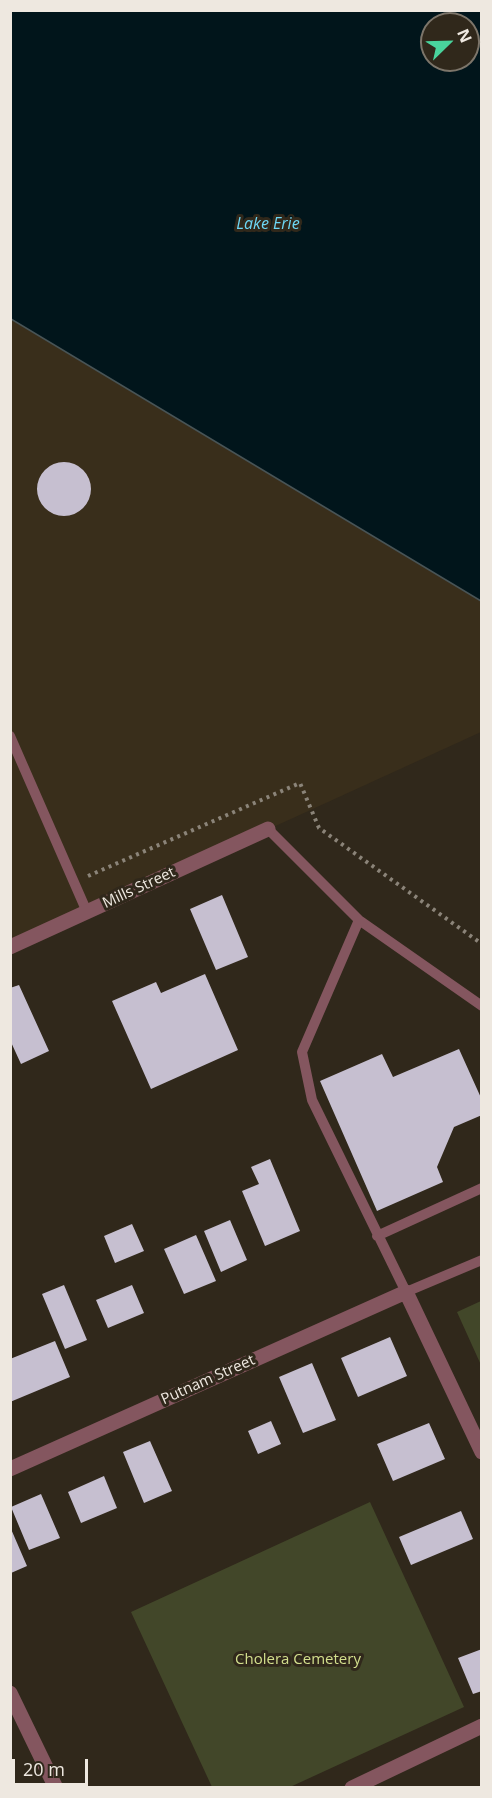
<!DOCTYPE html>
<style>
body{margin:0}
#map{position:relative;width:492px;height:1798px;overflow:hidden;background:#30281b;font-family:"Open Sans",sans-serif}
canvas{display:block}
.frame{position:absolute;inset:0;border:12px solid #eee8e0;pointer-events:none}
.north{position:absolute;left:420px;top:12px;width:60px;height:60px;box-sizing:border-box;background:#30281b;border:2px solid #7c756a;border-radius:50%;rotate:67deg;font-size:16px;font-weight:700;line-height:24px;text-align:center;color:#eee8e0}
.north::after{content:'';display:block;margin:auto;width:21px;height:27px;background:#49d49d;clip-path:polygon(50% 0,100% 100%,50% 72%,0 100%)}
.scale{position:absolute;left:12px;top:1759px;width:76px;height:27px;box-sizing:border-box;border:3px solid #eee8e0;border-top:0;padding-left:8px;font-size:18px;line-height:21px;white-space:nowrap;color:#eee8e0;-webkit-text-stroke:4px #30281b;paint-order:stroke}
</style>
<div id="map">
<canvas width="492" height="1798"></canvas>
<div class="frame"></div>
<div class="north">N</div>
<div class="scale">20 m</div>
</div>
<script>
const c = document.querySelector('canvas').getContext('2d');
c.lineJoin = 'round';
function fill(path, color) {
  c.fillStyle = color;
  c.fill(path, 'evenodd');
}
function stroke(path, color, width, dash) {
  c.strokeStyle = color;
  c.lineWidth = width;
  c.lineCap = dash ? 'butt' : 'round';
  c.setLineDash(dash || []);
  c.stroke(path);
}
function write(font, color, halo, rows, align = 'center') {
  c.font = font + ' "Open Sans",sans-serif';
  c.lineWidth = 6;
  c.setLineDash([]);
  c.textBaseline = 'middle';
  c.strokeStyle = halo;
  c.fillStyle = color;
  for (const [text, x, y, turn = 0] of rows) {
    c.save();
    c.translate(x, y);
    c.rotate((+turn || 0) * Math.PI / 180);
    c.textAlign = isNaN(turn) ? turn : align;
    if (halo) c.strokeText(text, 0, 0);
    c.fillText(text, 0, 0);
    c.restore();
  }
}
const built = new Path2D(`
 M10,319L482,601L481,732L11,947Z`);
const green = new Path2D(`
 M481,1301V1365L457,1312Z
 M370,1502L464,1707L290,1787H212L131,1612Z`);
const water = new Path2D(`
 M11,10L481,11V601L11,319ZM432,24H468V60H432Z`);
const building = new Path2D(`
 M37 489a27 27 0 1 1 54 0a27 27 0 1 1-54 0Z
 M222,895L248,957L216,970L190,909Z
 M205,974L238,1050L151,1089L112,1001L156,982L161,993Z
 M19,985L49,1051L21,1064L10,1040V988Z
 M459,1049L482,1100V1115L454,1127L437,1167L443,1182L377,1211L320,1081L382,1054L393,1077Z
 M270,1159L300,1231L265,1246L242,1191L259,1184L251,1167Z
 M230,1220L247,1260L221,1272L204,1231Z
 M132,1224L144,1251L115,1263L104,1236Z
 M196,1235L216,1281L184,1294L164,1249Z
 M64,1285L87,1340L65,1349L42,1294Z
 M132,1285L144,1313L108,1328L96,1300Z
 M390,1337L407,1376L358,1397L341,1358Z
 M55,1341L70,1377L10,1402V1359Z
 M312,1363L336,1420L303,1433L279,1377Z
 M271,1421L281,1444L258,1454L248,1431Z
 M429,1423L445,1459L393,1481L377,1444Z
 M150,1441L172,1491L144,1503L123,1452Z
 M104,1476L117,1508L81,1523L68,1492Z
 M41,1494L60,1538L29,1550L11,1507Z
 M461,1511L473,1539L411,1565L399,1537Z
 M11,1529L27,1566L11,1573Z
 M482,1649V1691L473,1694L458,1658Z`);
const path = new Path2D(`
 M88,876L300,783L319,828L482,944`);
const lane = new Path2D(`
 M10,736L87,912
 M268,829L359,920L482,1006
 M359,920L302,1052L312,1100L406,1292L482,1260
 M377,1236L482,1188`);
const street = new Path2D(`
 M10,947L268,829
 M10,1469L406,1292L482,1452
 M10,1693L56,1788
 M352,1788L482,1726`);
const streetNames = [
 ["Mills Street",139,888,-25],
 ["Putnam Street",208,1380,-24]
];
const parkNames = [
 ["Cholera Cemetery",298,1660]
];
const waterNames = [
 ["Lake Erie",268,224]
];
fill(built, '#392e1b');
fill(green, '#424729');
fill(water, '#01151b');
stroke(water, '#485456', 1.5);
fill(building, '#c6bfd0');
stroke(path, '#8b8479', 4, [3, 4.5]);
stroke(lane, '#84565f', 10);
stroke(street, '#84565f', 15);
write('15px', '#eee8e0', '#30281b', streetNames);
write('15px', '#d3df8d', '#30281b', parkNames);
write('italic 16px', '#6dd7f5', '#30281b', waterNames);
</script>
